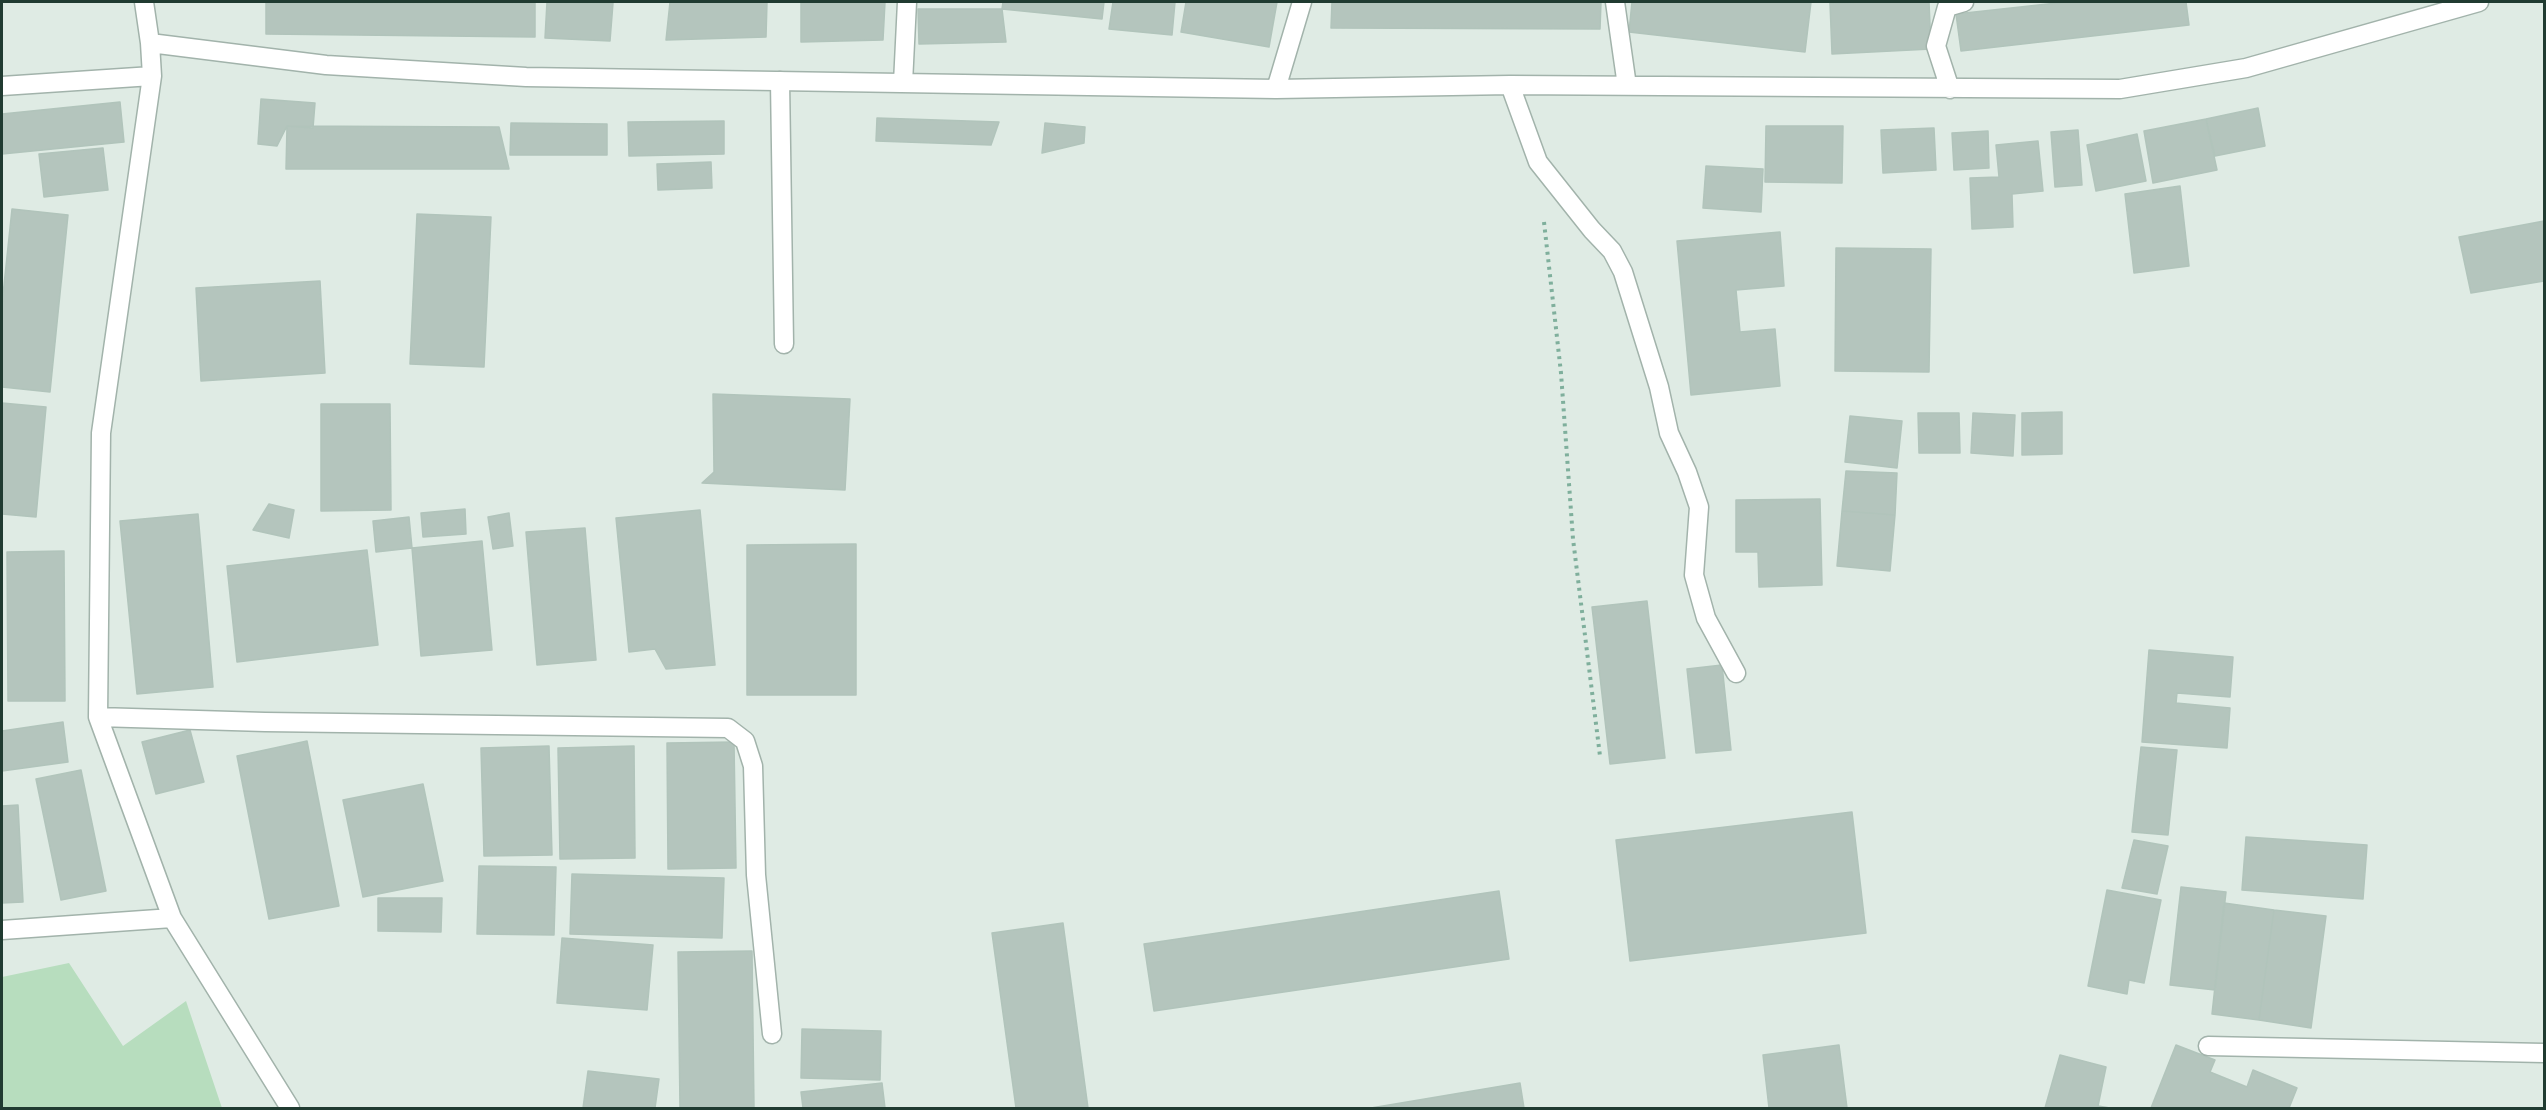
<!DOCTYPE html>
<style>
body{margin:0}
#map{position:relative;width:2546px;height:1110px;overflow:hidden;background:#dfebe4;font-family:Jost,sans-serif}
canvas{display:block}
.frame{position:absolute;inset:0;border:3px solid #203b31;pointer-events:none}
</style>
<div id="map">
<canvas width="2546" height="1110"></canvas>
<div class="frame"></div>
</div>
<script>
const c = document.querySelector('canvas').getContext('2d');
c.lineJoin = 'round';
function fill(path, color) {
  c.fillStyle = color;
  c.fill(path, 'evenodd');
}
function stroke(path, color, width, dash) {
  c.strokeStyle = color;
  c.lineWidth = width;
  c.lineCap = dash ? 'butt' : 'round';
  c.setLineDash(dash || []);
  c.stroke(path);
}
const green = new Path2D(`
 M69,963L123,1046L186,1001L222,1108H2V977Z`);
const building = new Path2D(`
 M266,2L535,3V37L266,34Z
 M547,2L613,3L610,41L545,38Z
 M670,2H767L766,37L666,40Z
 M801,2H885L883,40L801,42Z
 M1003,2H1104L1102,19L1002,9Z
 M1113,2H1175L1172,35L1109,29Z
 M1186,2H1277L1269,47L1181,32Z
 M1332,2H1601L1600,29L1331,28Z
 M1632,2H1811L1805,52L1629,32Z
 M1866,2H1929L1931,49L1832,54L1830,3Z
 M2066,2H2186L2189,25L1961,51L1956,14Z
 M918,9H1002L1006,42L919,44Z
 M261,99L315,103L313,128L287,126L277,146L258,144Z
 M120,102L124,142L2,154V114Z
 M2258,108L2265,146L2215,156L2206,119Z
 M877,118L999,122L991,145L876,141Z
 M2206,119L2217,170L2153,183L2144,131Z
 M724,121V154L629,156L628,122Z
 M511,123L607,124V155H510Z
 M1045,123L1085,127L1084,143L1042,153Z
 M287,126L499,127L509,169H286Z
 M1766,126H1843L1842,183L1765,182Z
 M1934,128L1936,170L1883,173L1881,130Z
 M2078,130L2082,185L2055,187L2051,132Z
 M1988,131L1989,168L1954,170L1952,133Z
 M2137,134L2146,181L2096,191L2087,145Z
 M2038,141L2043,191L2012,194L2013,227L1972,229L1970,178L1999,177L1996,145Z
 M103,148L108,190L44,197L39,154Z
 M711,162L712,188L658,190L657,164Z
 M1706,166L1763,169L1761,212L1703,208Z
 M2180,186L2189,266L2134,273L2125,194Z
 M12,209L68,215L50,392L2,387V304Z
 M417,214L491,217L484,367L410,364Z
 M2544,221V281L2471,293L2459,237Z
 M1780,232L1784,286L1736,290L1740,332L1775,329L1780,386L1691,395L1677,241Z
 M1836,248L1931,249L1929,372L1835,371Z
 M320,281L325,373L201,381L196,288Z
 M713,394L850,399L845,490L702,483L714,472Z
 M2,403L46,407L36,517L2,514Z
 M321,404H390L391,510L321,511Z
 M2062,412V454L2022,455V413Z
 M1918,413H1959L1960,453H1919Z
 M1973,413L2015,415L2013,456L1971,453Z
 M1850,416L1902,421L1897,468L1845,462Z
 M1846,471L1897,473L1895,515L1842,511Z
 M1820,499L1822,585L1759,587L1758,552H1736V500Z
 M269,504L294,510L289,538L253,530Z
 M465,509L466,534L423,537L421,513Z
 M700,510L715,665L666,669L655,649L629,652L616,518Z
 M1842,511L1895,515L1890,571L1837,566Z
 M509,513L513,546L493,549L488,517Z
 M198,514L213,687L137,694L120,521Z
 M409,517L412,548L376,552L373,521Z
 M585,528L596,660L537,665L526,532Z
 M482,541L492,650L421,656L412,548Z
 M856,544V695H747V545Z
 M367,550L378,645L237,662L227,566Z
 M64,551L65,701H8L7,552Z
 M1647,601L1665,758L1610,764L1592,607Z
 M2149,650L2233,657L2230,697L2177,693L2176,703L2230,708L2227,748L2142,742Z
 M1722,665L1731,750L1696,753L1687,669Z
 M63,722L68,762L2,771V731Z
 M190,730L204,782L156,794L142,742Z
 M307,741L339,906L269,919L237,756Z
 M734,742L736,868L668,869L667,743Z
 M549,746L552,855L484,856L481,748Z
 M634,746L635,858L560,859L558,748Z
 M2141,747L2177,750L2168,835L2132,832Z
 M81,770L106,891L61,900L36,779Z
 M423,784L443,881L363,897L343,800Z
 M18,805L23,902L2,903V806Z
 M1852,812L1866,933L1630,961L1616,840Z
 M2246,837L2367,845L2363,899L2242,890Z
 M2134,840L2168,846L2157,894L2122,888Z
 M479,866L556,867L554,935L477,934Z
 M572,874L724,878L722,938L570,934Z
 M2181,887L2226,892L2215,990L2170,985Z
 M2107,890L2161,900L2144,983L2129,980L2127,994L2088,986Z
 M1499,891L1509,959L1154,1011L1144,944Z
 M378,898H442L441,932L378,931Z
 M2224,903L2274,910L2259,1020L2212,1014Z
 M2274,910L2326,916L2311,1028L2259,1020Z
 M1063,923L1088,1108H1016L992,933Z
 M562,938L653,945L647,1010L557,1003Z
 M752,951L754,1108H680L678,952Z
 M802,1029L881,1031L880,1080L801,1078Z
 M1839,1045L1847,1108H1769L1763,1055Z
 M2176,1045L2215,1060L2210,1072L2247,1087L2253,1070L2297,1088L2289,1108H2151Z
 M2060,1055L2106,1067L2098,1106L2110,1108H2045Z
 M588,1071L659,1079L655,1108H583Z
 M882,1083L885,1108H803L801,1092Z
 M1520,1083L1524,1108H1371Z`);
const path = new Path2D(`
 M1544,222L1561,373L1573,539L1600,756`);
const service = new Path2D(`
 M780,81L784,344`);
const minor = new Path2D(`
 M144,2L150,43L152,76L101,433L98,717L172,918L290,1108
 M1615,2L1627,86
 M150,43L326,65L526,77L1276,89L1510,85L2120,89L2246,68L2479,2
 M903,83L907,2
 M1510,85L1538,162L1592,230L1612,251L1623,272L1659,387L1669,433L1687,472L1699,507L1694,575L1706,618L1736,673
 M2,86L152,76
 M1276,89L1302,2
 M1950,89L1936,46L1947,7L1964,2
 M98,717L265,722L728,728L745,741L753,766L756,875L772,1034
 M2,930L172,918
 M2208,1046L2544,1053`);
fill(green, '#b7ddbe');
fill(building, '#b4c5bd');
stroke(building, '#b1c4bb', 1.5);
stroke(service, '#a2b3ab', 21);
stroke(minor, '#a2b3ab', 21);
stroke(path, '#7faf9c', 4, [3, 4.5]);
stroke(service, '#fff', 18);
stroke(minor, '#fff', 18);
</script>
